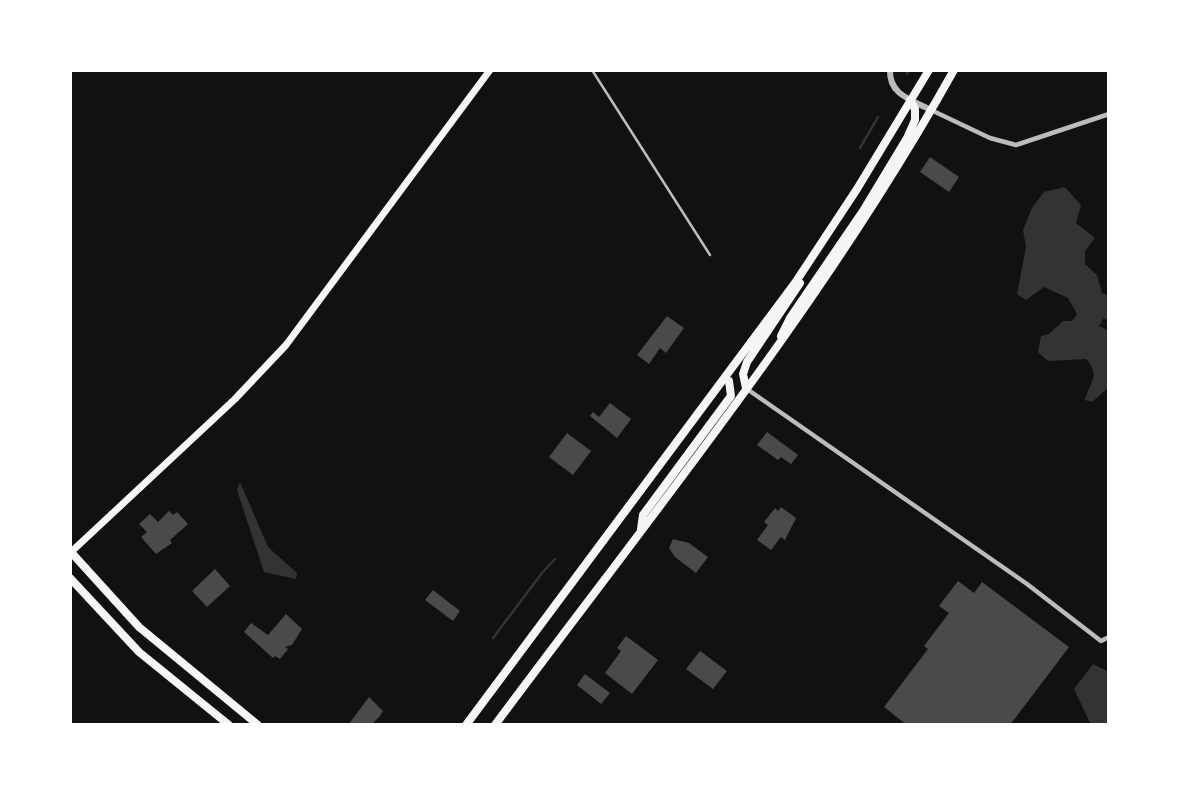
<!DOCTYPE html>
<style>
body{margin:0}
#map{position:relative;width:1179px;height:795px;overflow:hidden;background:#111;font-family:"Zilla Slab",serif}
canvas{display:block}
.frame{position:absolute;inset:0;border:72px solid #fff;pointer-events:none}
</style>
<div id="map">
<canvas width="1179" height="795"></canvas>
<div class="frame"></div>
</div>
<script>
const c = document.querySelector('canvas').getContext('2d');
c.lineJoin = 'round';
function fill(path, color) {
  c.fillStyle = color;
  c.fill(path, 'evenodd');
}
function stroke(path, color, width, dash) {
  c.strokeStyle = color;
  c.lineWidth = width;
  c.lineCap = dash ? 'butt' : 'round';
  c.setLineDash(dash || []);
  c.stroke(path);
}
const water = new Path2D(`
 M1065,187L1081,205L1076,223L1095,238L1085,251V264L1097,275L1102,293L1109,296V320L1103,319L1101,322L1109,326L1101,323L1099,326L1109,331V387L1092,402L1085,400C1090,381 1101,376 1086,359L1048,361L1038,352L1041,336L1049,334L1063,321H1072L1077,314L1068,298L1044,287L1026,300L1017,294L1026,247L1023,230L1032,208L1044,192Z
 M240,482L268,547L297,573L296,579L264,572L237,490Z
 M1093,664L1109,672V725H1091L1074,689Z`);
const stream = new Path2D(`
 M907,74L909,70
 M860,148L878,117
 M493,638L542,573L555,559`);
const building = new Path2D(`
 M930,157L959,177L949,192L920,172Z
 M667,316L684,328L666,353L660,348L649,364L637,355Z
 M610,403L631,419L617,438L590,416L593,412L599,417Z
 M767,432L798,455L791,464L781,457L778,460L757,445Z
 M567,433L591,451L573,475L549,457Z
 M781,507L796,518L785,540L781,537L771,550L757,540L768,525L764,522L775,508L778,511Z
 M169,511L173,515L177,512L188,524L170,540L172,543L156,554L141,537L147,532L139,524L150,514L158,522Z
 M673,539L689,543L708,557L696,573L675,557L669,548Z
 M215,569L230,586L207,607L192,591Z
 M958,581L974,593L982,582L1069,647L1010,725H907L884,707L928,649L924,646L949,613L939,606Z
 M433,590L460,611L453,621L425,600Z
 M286,614L302,629L292,645L285,647L288,649L280,659L275,656L273,658L244,632L251,623L268,635Z
 M626,636L658,660L632,694L605,673L621,651L617,648Z
 M700,651L727,671L713,689L686,669Z
 M585,674L610,693L601,704L577,685Z
 M369,697L383,711L379,717L371,725H348Z`);
const service = new Path2D(`
 M592,70L710,255`);
const minor = new Path2D(`
 M931,110L990,138L1016,145L1109,114
 M747,389L1027,584L1101,641L1109,637`);
const tertiary = new Path2D(`
 M890,70C889,95 912,100 931,110`);
const secondary = new Path2D(`
 M70,553L235,399L286,345L490,70`);
const primary = new Path2D(`
 M781,336L790,318L863,211L907,138L915,120V109L910,100
 M746,388L743,374L747,362L800,283
 M641,529L643,515L731,396L729,381
 M70,551L139,627L258,725
 M70,578L139,652L229,725
 M466,725L795,283L857,189L929,70
 M495,725C654,511 824,303 954,70`);
fill(water, '#333');
stroke(stream, '#333', 2.5);
fill(building, '#4a4a4a');
stroke(service, '#bcbcbc', 2.5);
stroke(minor, '#bcbcbc', 4.5);
stroke(tertiary, '#bcbcbc', 6);
stroke(secondary, '#f5f5f5', 7);
stroke(primary, '#f5f5f5', 8);
</script>
